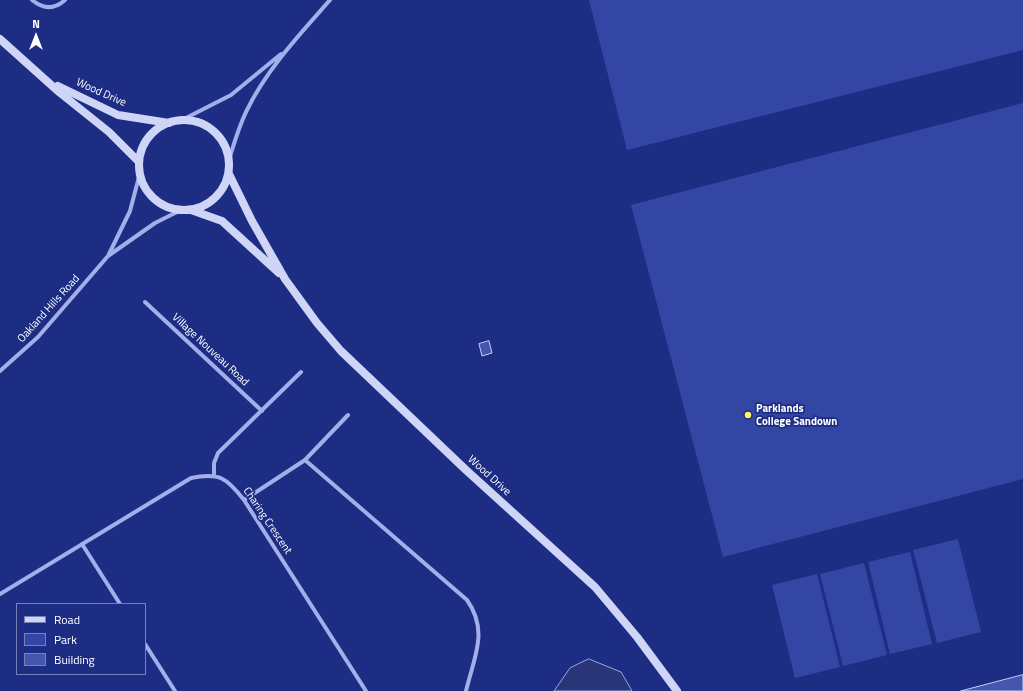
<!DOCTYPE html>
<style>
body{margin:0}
#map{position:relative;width:1023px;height:691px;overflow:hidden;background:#1d2d83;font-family:"Titillium Web",sans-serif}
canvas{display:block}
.legend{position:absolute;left:16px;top:603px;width:130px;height:72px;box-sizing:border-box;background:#1d2d83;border:1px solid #7781b5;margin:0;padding:5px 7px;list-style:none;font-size:12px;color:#fff}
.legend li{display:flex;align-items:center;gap:8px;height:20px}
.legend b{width:20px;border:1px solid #7781b5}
.north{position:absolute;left:16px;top:16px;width:40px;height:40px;-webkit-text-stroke:3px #1d2d83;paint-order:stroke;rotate:0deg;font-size:11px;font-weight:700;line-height:16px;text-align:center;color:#fff}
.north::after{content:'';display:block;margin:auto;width:14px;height:18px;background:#fff;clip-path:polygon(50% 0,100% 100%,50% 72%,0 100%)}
</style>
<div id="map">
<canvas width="1023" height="691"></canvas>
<ul class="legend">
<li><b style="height:5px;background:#ced5f7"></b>Road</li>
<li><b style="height:11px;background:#3346a3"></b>Park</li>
<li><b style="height:11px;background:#4556ac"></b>Building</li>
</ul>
<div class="north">N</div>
</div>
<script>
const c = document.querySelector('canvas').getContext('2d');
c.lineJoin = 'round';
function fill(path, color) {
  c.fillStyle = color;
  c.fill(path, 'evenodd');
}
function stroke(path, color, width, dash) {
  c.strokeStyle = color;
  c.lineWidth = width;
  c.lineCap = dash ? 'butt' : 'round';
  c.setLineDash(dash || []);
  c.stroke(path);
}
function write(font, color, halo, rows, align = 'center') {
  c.font = font + ' "Titillium Web",sans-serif';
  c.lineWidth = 3.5;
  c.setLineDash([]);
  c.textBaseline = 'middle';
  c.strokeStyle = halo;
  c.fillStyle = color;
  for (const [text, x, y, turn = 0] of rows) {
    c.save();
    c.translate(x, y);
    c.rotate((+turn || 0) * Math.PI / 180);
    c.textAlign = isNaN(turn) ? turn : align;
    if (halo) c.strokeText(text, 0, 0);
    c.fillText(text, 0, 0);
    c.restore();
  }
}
const green = new Path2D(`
 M589,0H1023V50L627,150Z
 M1023,103V479L723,557L631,205Z
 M958,539L981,632L937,643L913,550Z
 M910,552L932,644L890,654L868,562Z
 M864,563L887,655L843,666L820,574Z
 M817,574L840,667L795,678L772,585Z`);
const water = new Path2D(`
 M589,659L621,672L632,691H554L570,668Z`);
const building = new Path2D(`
 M489,341L492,353L482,356L479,344Z
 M1023,675V691H961Z`);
const street = new Path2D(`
 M32,0C43,9 54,10 65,0
 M182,120L231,95L281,54
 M229,160C234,143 239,126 247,110C267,69 300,34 330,0
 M109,254L130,211L140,173
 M145,302L262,411
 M0,371L38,337L108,256L155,223L181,210
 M305,460L467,600C489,631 474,657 466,691
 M214,475V463L218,453L301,372
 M244,500L305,460L348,415
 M82,544L120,604
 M0,594L191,478C219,472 227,478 244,500L366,691
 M145,644L175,691`);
const secondary = new Path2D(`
 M0,39L59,92L109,132L139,162
 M58,86L118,115L169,123
 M139 165a45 45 0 1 1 90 0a45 45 0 1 1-90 0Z
 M229,174L252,221L285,279L317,323L341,351L466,470L595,587L637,637L677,691
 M191,210L222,221L279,273`);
const markers = [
 [748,415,4,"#faf961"]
];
const streetNames = [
 ["Wood Drive",101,93,24],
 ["Oakland Hills Road",49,309,-48],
 ["Village Nouveau Road",210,350,43],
 ["Wood Drive",489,476,42],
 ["Charing Crescent",267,521,56]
];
const poiNames = [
 ["Parklands",756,409],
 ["College Sandown",756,422]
];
fill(green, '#3346a3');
fill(water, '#293576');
stroke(water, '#96a6ec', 1);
fill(building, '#4556ac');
stroke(building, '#c8d0f7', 1);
stroke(street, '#a3afea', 4);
stroke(secondary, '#ced5f7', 8);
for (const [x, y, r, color] of markers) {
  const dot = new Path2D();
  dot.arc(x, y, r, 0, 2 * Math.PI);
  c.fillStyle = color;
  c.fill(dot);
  stroke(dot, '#1d2d83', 1.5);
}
write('11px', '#fff', '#1d2d83', streetNames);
write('bold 11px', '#fff', '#1d2d83', poiNames, 'left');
</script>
